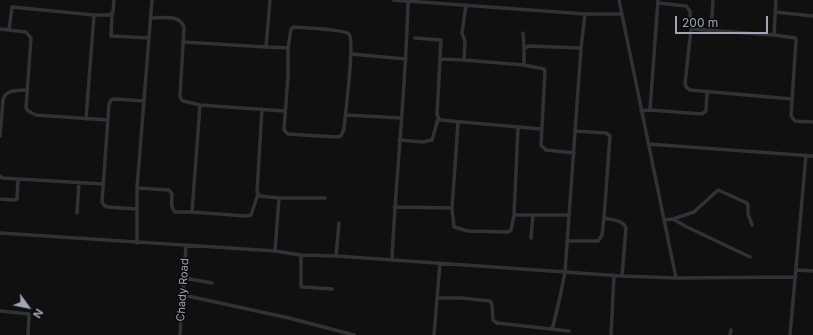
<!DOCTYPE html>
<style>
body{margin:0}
#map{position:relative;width:813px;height:335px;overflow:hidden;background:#101011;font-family:Inter,sans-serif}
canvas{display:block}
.north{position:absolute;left:8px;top:287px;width:40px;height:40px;-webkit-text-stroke:3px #0b0b0c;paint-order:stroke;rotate:123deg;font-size:11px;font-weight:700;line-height:16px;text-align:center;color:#a0a6b3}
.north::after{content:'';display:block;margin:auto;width:14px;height:18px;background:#a0a6b3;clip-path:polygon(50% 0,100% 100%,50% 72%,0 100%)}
.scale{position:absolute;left:675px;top:16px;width:93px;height:18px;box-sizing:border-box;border:2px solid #a0a6b3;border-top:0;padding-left:5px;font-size:12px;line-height:14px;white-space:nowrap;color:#a0a6b3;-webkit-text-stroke:3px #0b0b0c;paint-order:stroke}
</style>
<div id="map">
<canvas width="813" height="335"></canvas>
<div class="north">N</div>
<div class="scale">200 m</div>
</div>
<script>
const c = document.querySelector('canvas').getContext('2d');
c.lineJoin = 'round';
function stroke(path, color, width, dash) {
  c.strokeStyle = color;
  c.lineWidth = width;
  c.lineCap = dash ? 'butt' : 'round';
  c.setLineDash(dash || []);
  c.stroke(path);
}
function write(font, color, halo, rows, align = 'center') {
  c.font = font + ' Inter,sans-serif';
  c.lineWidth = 3;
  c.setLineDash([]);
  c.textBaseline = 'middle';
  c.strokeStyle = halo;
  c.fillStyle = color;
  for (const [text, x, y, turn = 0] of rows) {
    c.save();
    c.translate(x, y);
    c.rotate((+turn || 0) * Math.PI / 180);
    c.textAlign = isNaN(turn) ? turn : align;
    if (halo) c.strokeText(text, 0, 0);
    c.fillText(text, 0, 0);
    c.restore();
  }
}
const minor = new Path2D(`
 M270,0L266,47L288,48
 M393,0L585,14H622
 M619,0L676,278
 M658,3L686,6L690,11L691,29L685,84L687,88L690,90L792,99
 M466,5L462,33L465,41L464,60L524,65L544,69L545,71L541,145L546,150L574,153
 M775,12L813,16
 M112,14L111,36L149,38
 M151,18C162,18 181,14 184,28L180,96L181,99L183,101L200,105L284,111
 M294,27C303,28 344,29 349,34C355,41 345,116 344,129L341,136L336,137L288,134L284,130L288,76V48L291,29Z
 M0,29L26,32L31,38L26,108L28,111L36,115L108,120
 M691,29L774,35L795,38L796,40L791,116L795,121L813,122
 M9,30L12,7L94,15H110L113,12L114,0
 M711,30L713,0
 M523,33L524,49
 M774,35L776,0
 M415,38L441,40L437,115L440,120L541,129
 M183,42L266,47
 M351,54L406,59
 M441,59L464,60
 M524,65V49L528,46L581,48
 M262,109L257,192L260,196L279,198
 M650,110L702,114L706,111L707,93
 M641,111L650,110L658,0
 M346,115L401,118
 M86,119L94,15
 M458,123L452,208L454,227L468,231L508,232L511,230L514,215
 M518,127L514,215H568
 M576,131L606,133L610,136L604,218C612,220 623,220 626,228L622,276
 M0,136L3,100C6,89 17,91 26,90
 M399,140L423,142L432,140L438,119
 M648,144L813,156
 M0,176L2,178L103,184
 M137,188L169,190L172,194C172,200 170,208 175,212H192L200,105
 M0,199L14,200L17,199L18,179
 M394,207L452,208
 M136,209L107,207L104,205L102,202L109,104L111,100L114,99L144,101
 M192,212L246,216L251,215L258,194
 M77,213L79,182
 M673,219L685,226L750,257
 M664,220L673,219L694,212L718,190L747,203L748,205V214L752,225
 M0,233L275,251L301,255L336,256L622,276L676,278L796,277
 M531,238L533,215
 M568,241H598L602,235L604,218
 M137,243V188L152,0
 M275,251L279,198H325
 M301,255V286L302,287L332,289
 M336,256L339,223
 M392,260C396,173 406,88 408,1
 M796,270L813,271
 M184,278L212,283
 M183,295L289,318L354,335
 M437,298H461L490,301L492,304L493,320L497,323L551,329L553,326L560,297L565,272L581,48L585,14
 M0,311L29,314L28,335
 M551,329L569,331
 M180,335L186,245
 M434,335L440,263
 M611,335L614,275
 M730,335L731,330
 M790,335L806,155`);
const streetNames = [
 ["Chady Road",183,290,-86]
];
stroke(minor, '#313237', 3.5);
write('11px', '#a0a6b3', '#0b0b0c', streetNames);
</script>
